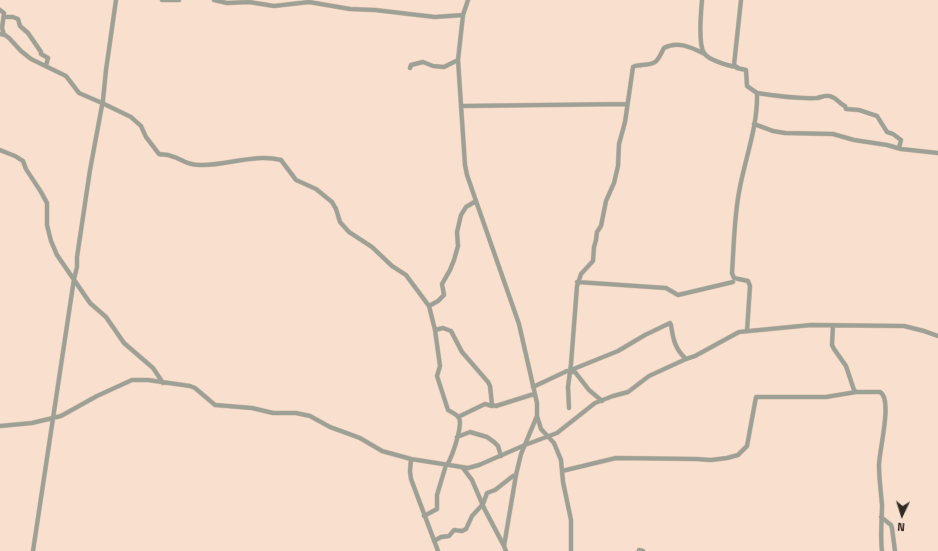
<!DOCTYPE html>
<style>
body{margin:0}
#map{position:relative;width:938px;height:551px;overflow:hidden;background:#f8dfce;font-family:"Titillium Web",sans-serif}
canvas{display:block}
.north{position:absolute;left:882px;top:495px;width:40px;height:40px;-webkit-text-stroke:3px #f8dfce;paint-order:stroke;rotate:184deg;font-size:11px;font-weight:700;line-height:16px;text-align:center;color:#322922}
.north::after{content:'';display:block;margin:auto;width:14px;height:18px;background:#322922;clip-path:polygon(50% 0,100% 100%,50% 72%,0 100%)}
</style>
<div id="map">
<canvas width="938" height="551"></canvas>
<div class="north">N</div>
</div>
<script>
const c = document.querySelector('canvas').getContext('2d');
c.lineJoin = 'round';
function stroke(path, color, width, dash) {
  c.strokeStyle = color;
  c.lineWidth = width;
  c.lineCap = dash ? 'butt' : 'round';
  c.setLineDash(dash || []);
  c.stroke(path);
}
const minor = new Path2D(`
 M162,0H179
 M214,0L227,3L249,2L274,6L309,2L350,9L375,10L435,17L463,15
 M468,0L463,15L458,60L465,165L467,175L476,201L519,324L537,403V416L521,454L516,475L504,546L506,551
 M702,0C701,11 698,44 704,53C708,60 729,66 737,67
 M741,0L734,65L737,68L746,70L747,86L757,93C758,125 746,156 740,187C734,215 734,245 732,273L734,278L748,281L750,286L747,331
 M0,10L4,13L2,28L4,35
 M5,17H13L18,19L20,26L28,33L41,52V54L48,58L46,66
 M0,34L5,35L9,38L21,51L31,59L66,76L79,93L102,103L131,117L141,126L146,137L159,154C163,155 167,154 171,156C183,159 185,165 200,165C226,166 255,153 281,160L296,180L316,189L332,202L336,209L340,222L349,232L372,247L392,266L406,275L429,306L435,330L440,366L437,376L448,410C451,412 457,414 459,418C463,426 452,457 447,465
 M410,68L411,65L423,62L433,66L444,67L458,60
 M757,93C776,96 797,99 817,98C822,97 827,94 832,97C837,98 838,103 845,106L846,109L859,110L877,116L887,132L893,134L901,140L899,148
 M461,106L627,104
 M754,124L773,131L785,133L833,134L854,140L887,145L901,149L938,153
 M0,150L15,156L23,161L26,169L41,192L47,203V225L51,241L57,255L90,303L106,317L124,343L153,368L163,383
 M577,282L666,288L678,295L733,282
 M429,306L438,301L444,295L442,284L450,270L454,260L458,246L457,232L461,215L466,207L476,201
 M833,325L832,345L834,349L846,366L854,390L856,392H880C893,399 879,451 879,465C879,479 881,492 882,505C882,520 880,536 882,551
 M435,330L443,328L451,331L462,352L488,382L490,386L492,405L496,406L534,394
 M571,370L618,351L645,335L670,323L671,325C673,339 675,349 686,359
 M533,387L567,371L575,372L589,390L602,401
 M569,408L568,387L571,364L577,286L581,274L593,261L594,247L596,240L597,232L601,226L606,201L614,183L618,166L619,144L625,122L633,67C636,65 638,66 642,65C658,64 657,61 664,48C678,40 692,48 705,54
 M537,416L541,429L554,443L561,460L563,482L571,520V551
 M458,417L485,404L492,406
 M0,426L32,423L61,416L97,396L132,380H148L190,386L195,388L215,405L252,408L273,413H296L310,416L330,427L360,438L382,451L411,459L468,468L479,465L525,445L557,433L595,403L613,396L628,392L649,376L686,359L695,356L739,332L811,325L904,326L924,331L938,336
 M457,437L470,432L487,437L494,442L498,446L501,456
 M411,459L410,471L411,479L438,551
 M463,468L472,480L484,508L504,546
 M562,471L616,458L696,459L711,460L727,458L738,455L747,446L756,397H826L856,392
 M424,516L437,509V495L446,465
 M881,517L891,525L892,528L895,551
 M434,541L441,537L449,536L454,530L462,531L466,529L472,516L483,504L487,493L495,490L513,476L516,475
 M639,550L643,551
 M33,551L74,279L77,267V257L90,170L103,100L106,70L116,0`);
stroke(minor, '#d4beaf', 5);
stroke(minor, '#9da095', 4);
</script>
